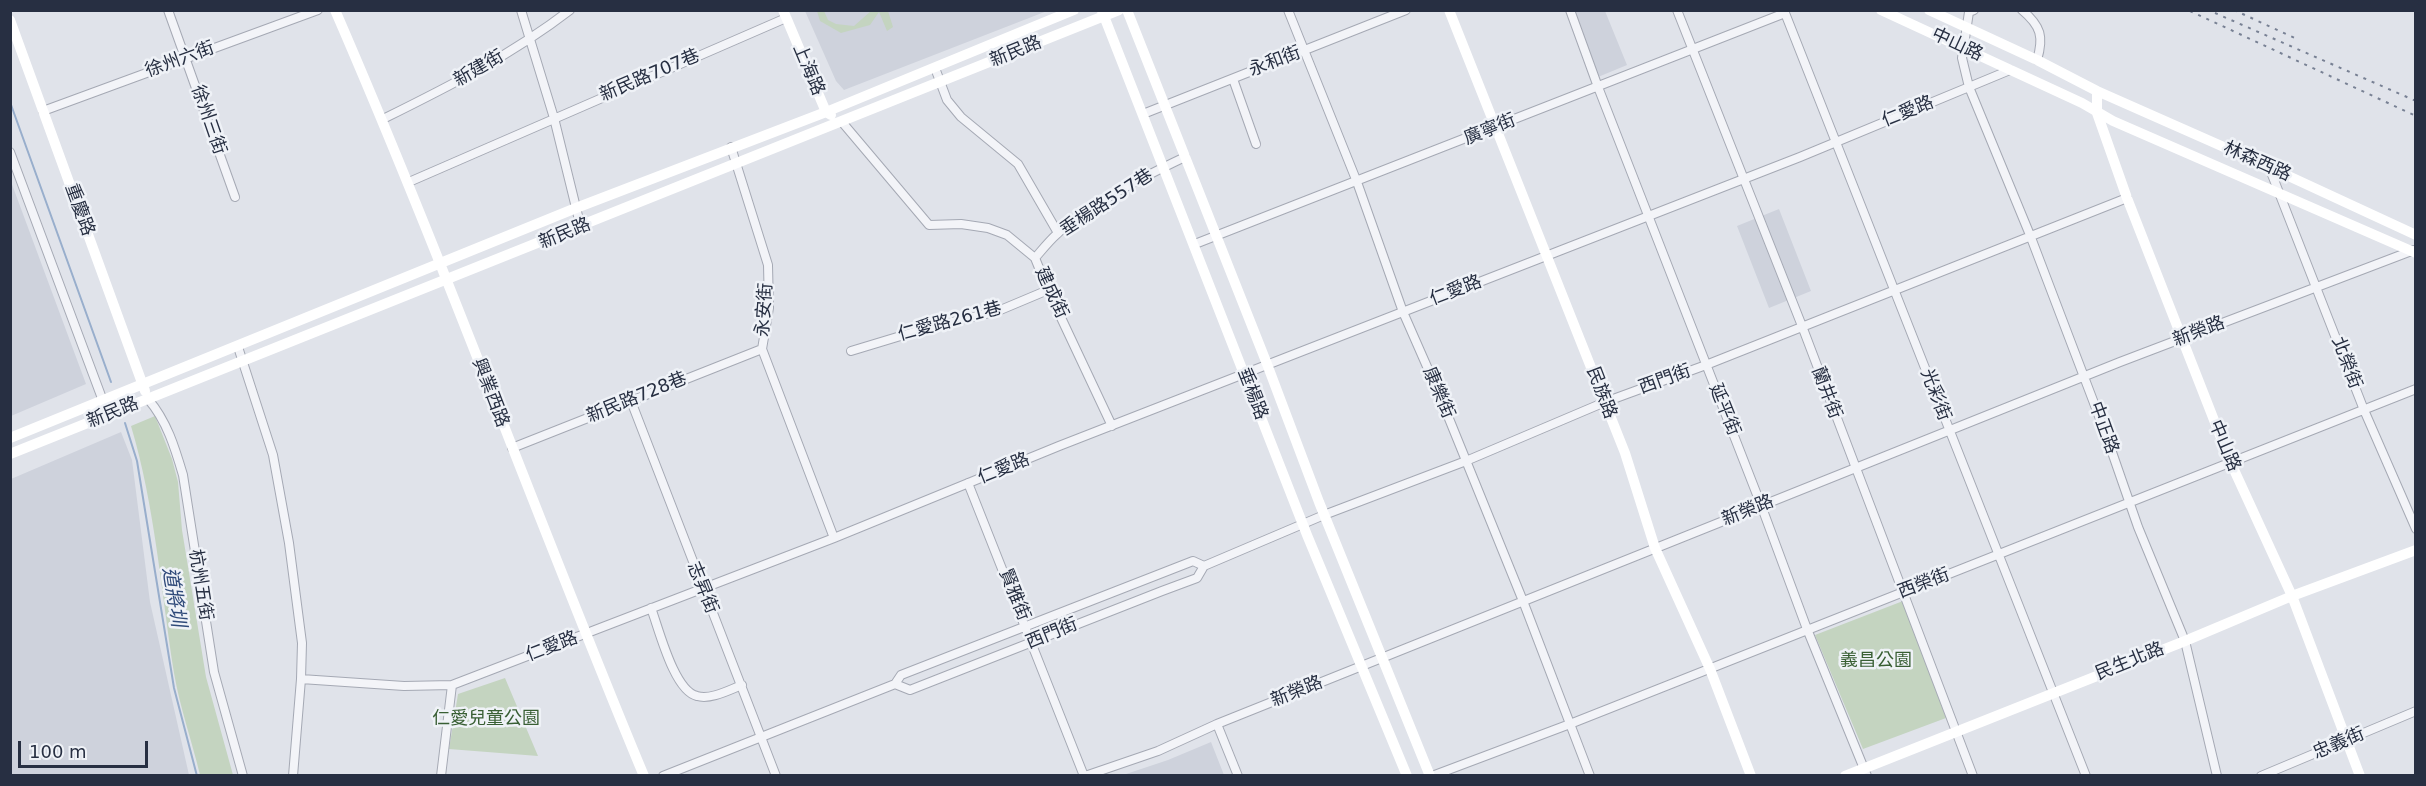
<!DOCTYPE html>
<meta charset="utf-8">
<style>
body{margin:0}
#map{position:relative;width:2426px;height:786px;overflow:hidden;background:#e0e3ea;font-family:"DejaVu Sans",sans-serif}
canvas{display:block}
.frame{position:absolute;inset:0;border:12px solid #272f42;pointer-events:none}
.scale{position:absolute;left:18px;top:741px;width:130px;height:27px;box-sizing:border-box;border:3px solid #272f42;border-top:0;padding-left:8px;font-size:18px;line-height:21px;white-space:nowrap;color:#272f42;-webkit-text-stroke:4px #eff2f7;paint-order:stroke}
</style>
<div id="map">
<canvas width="2426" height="786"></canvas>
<div class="frame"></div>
<div class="scale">100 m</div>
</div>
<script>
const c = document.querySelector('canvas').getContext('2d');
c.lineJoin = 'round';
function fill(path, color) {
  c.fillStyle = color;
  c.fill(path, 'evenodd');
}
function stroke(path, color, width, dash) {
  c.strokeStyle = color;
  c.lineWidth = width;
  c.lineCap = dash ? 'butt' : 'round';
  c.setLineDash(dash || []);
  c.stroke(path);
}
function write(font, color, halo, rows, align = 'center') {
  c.font = font + ' "DejaVu Sans","Noto Sans TC",sans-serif';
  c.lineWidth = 5;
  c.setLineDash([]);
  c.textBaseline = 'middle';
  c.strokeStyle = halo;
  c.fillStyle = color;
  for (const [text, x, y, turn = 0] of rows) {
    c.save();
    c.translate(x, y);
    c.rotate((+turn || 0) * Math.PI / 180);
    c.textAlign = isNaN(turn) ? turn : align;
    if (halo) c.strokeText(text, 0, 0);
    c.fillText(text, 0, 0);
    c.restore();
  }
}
const built = new Path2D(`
 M805,11H1047L844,90L836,81Z
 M1573,11H1605L1627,65L1598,77Z
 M10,179L86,384L11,416H10Z
 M1779,209L1811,291L1769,308L1737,226Z
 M121,432L132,460L150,602L189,775L11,776V479Z
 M1211,742L1224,775H1123L1168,760Z`);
const green = new Path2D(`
 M817,11H824L828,20L836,24L854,26L871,11H888L893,27L887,31L879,12L870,25L841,33L820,21Z
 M155,416L172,459L178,482L182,530L206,677L233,775H200C192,741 180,708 174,673C161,591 155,506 131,426Z
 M1903,601L1946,718L1863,749L1815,635Z
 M505,678L538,756L449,749L458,694Z`);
const stream = new Path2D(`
 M10,102L111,382
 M125,423L137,461L174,688L197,776`);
const street = new Path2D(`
 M168,10L235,197
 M521,10L554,118L581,228
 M1288,10L1357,182L1403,312L1439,394L1523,601L1590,776
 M1570,10L1598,87L1761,505L1807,629L1867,776
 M1677,10L1802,326L1973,776
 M1974,10L1969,12L1962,58L1969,87L2030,235L2105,432L2138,527L2185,641L2217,776
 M2022,10C2041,26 2044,37 2037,60
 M1785,13L2086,776
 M935,68L947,100L961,117L1018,164L1058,233
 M1233,79L1256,144
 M43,111L318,10
 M1143,114L1406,10
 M383,119C448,87 513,54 570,10
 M842,122L929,225L961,224L988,228L1007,235L1035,258L1048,290L1112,426
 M731,147L768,265L769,308L762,349L834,538
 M10,152L103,401
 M2269,167L2364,410L2416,529
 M409,182L786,18
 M1195,244L1785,13
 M1035,258C1042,250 1049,241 1057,234C1087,205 1147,175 1185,157
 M238,347L273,455L289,543L302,643L301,679L404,686L452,685L834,538L1059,446L1800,157L2010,70
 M851,351L927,328L998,311L1048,290
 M148,399C167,421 175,448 183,475L214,672L243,776
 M631,401L776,776
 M512,448L762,349
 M968,483L1084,776
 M651,608C659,629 674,691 697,696C711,700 729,690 742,685
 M895,684L910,690L1162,591L1197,578L1204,566L1324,515L1466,461L1605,402L1706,365L2127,198
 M1217,724L1238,776
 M293,776L301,679
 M441,776L452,685
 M663,776L895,684L901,675L1193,561L1204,566
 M1085,776L1158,751L1217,724L2120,362L2414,250
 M1432,776L1570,724L2416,389
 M2261,776L2416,711`);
const secondary = new Path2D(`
 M335,10C445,263 538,522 644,776
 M783,10L826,112L831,115
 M1127,10L1267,364L1319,502L1430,776
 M1449,10L1625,453L1655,548L1710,669L1751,776
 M1881,10L2082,103L2113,121L2416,253
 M1929,10L2037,60L2097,91L2269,167L2416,235
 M1102,11L1307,535L1407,776
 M10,20L145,391
 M2097,91V113L2127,198L2230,461L2292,596L2360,776
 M10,438L576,208L826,112L1074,10
 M10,454L1119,10
 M1845,776L2185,641L2292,596L2416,550`);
const rail = new Path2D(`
 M2234,10L2297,39
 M2190,11L2416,116
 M2215,13L2416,101`);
const streetNames = [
 ["中山路",1957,45,25],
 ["新民路",1016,52,-22],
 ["徐州六街",180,60,-20],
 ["永和街",1275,62,-21],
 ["新建街",479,69,-30],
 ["上海路",808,70,67],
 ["新民路707巷",650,76,-23],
 ["仁愛路",1908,112,-22],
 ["徐州三街",208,120,71],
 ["廣寧街",1490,130,-22],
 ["林森西路",2257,162,24],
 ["垂楊路557巷",1107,203,-33],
 ["重慶路",79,210,70],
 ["新民路",565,234,-22],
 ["仁愛路",1456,291,-21],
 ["建成街",1051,293,65],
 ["永安街",765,310,-86],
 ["仁愛路261巷",950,322,-15],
 ["新榮路",2199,332,-21],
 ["北榮街",2346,363,69],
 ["西門街",1665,380,-20],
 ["興業西路",490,393,69],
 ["康樂街",1438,393,67],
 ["民族路",1601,393,69],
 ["蘭井街",1826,393,69],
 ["垂楊路",1252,394,69],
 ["光彩街",1935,395,69],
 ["新民路728巷",637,398,-22],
 ["延平街",1724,410,68],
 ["新民路",113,413,-22],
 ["中正路",2103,428,70],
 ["中山路",2224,446,67],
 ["仁愛路",1004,469,-22],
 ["新榮路",1748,511,-22],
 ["西榮街",1924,584,-21],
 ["杭州五街",200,585,81],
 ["志昇街",702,588,68],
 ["賢雅街",1014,595,68],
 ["西門街",1052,634,-22],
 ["仁愛路",552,647,-21],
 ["民生北路",2130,662,-22],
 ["新榮路",1297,692,-22],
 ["忠義街",2339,744,-23]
];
const parkNames = [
 ["義昌公園",1876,661],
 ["仁愛兒童公園",486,719]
];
const waterNames = [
 ["道將圳",173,597,81]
];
fill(built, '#ced2dc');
fill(green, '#c4d4c0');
stroke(stream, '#98aecc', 2);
stroke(street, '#a5a9b4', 10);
stroke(street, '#f3f4f8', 8);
stroke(secondary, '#fff', 10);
stroke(rail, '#788194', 2, [3, 6]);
write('18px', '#272f42', '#eff2f7', streetNames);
write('18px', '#395f34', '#eff2f7', parkNames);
write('italic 20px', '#2f4a79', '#eff2f7', waterNames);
</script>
